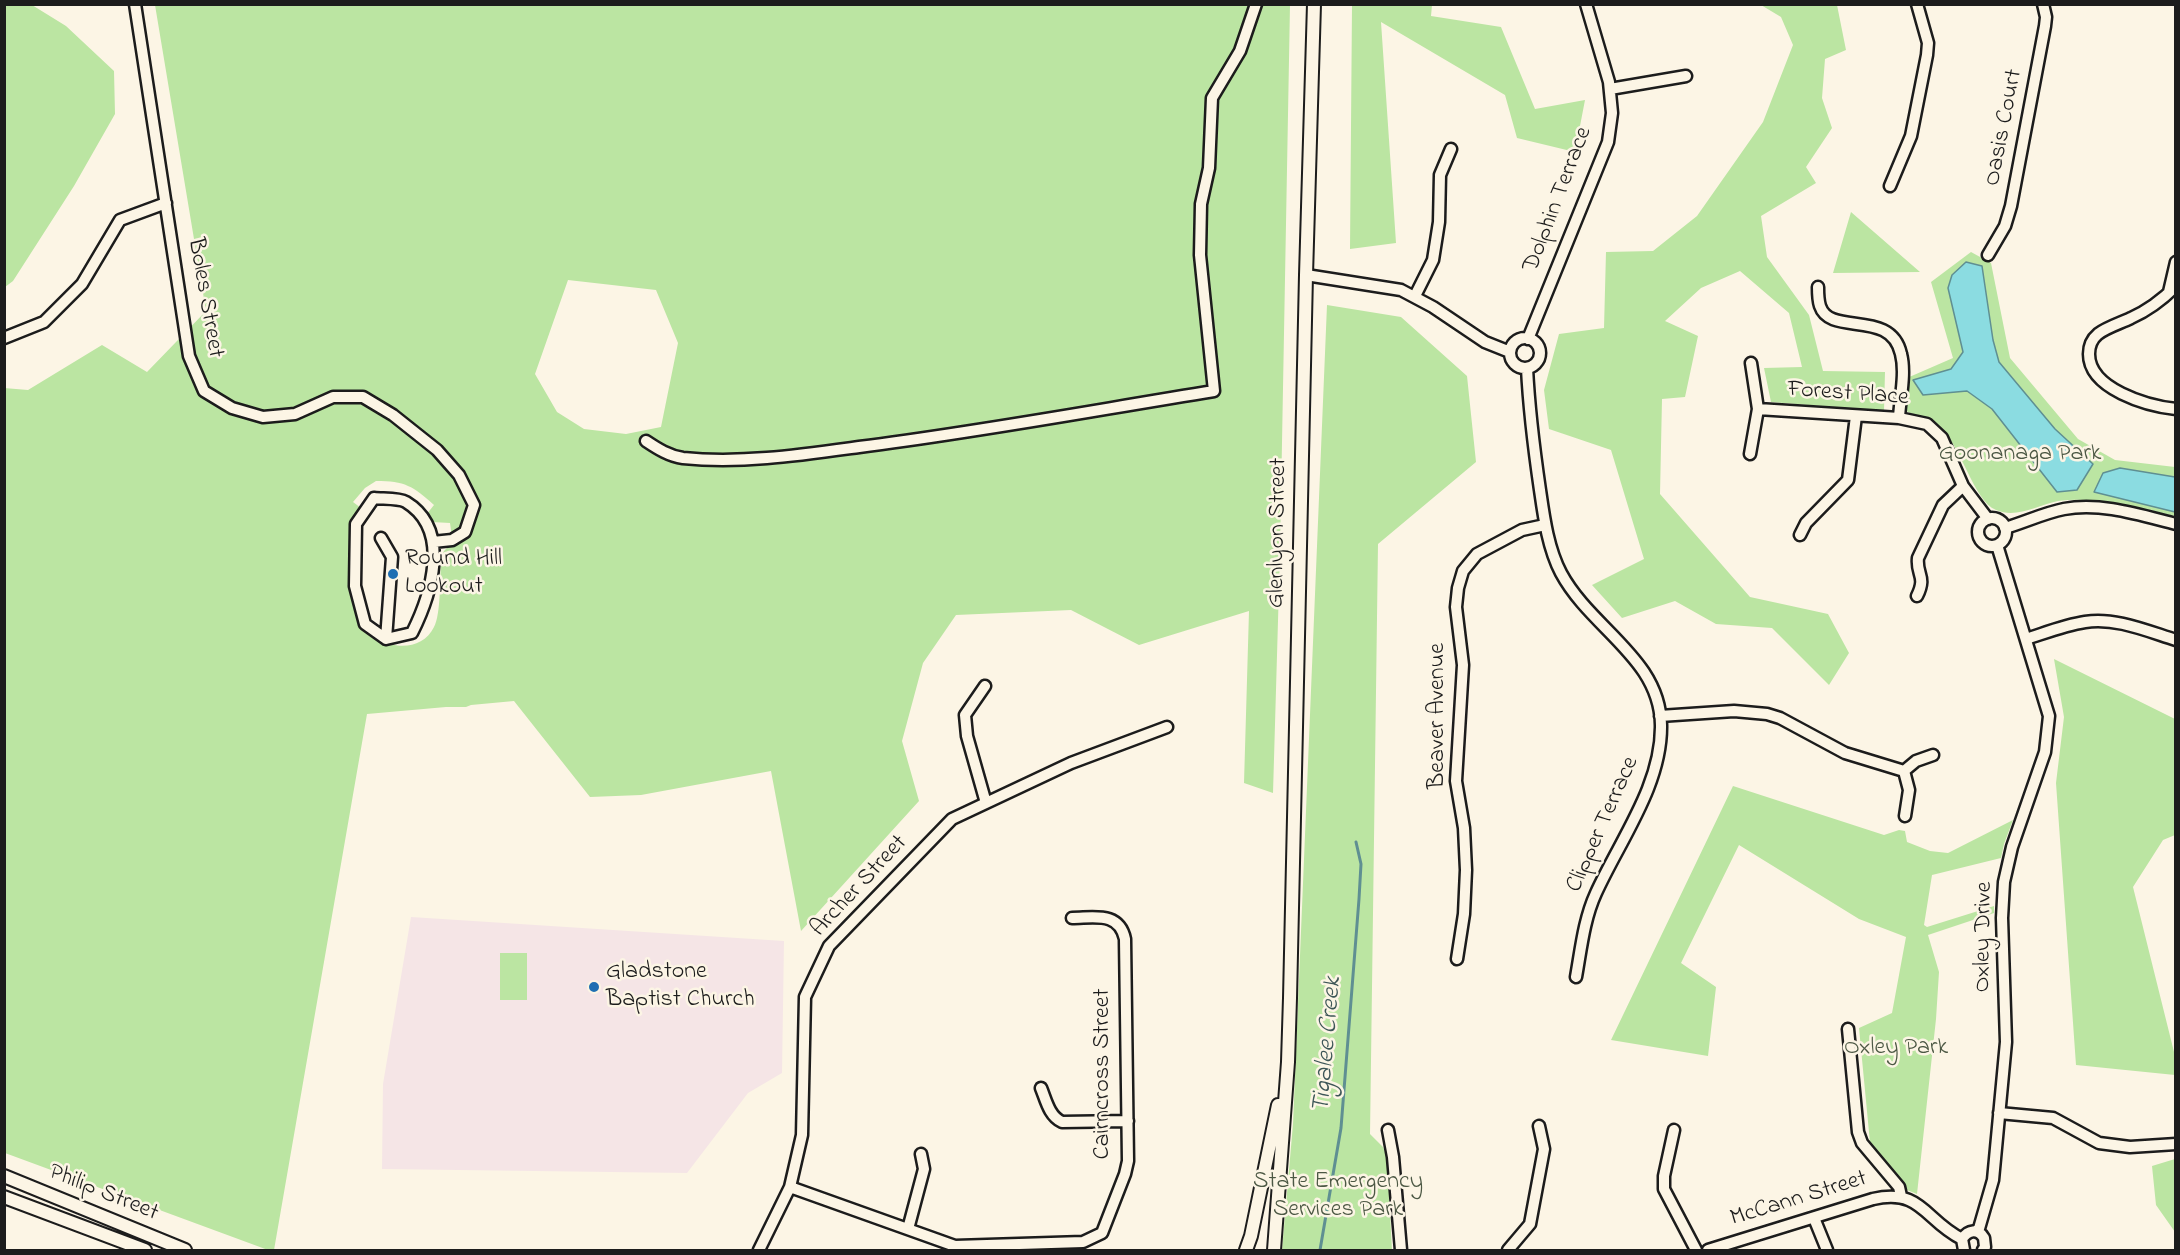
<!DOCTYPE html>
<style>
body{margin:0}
#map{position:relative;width:2180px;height:1255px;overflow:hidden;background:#fcf5e5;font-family:"Indie Flower",sans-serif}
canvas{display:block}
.frame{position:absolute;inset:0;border:6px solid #1c1c1c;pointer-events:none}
</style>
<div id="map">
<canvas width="2180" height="1255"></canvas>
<div class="frame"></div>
</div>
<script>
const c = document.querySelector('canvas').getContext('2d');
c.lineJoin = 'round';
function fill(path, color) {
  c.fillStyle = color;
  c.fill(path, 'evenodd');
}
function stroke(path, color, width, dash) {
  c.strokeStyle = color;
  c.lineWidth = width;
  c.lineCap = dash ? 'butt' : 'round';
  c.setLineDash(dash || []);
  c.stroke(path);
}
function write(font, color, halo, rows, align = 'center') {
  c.font = font + ' "Indie Flower",sans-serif';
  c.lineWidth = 5;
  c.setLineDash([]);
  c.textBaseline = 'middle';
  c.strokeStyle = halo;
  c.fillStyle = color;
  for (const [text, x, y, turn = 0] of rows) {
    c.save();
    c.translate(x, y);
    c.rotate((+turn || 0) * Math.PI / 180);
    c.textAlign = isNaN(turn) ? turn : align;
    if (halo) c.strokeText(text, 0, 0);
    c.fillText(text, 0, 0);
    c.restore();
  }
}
const built = new Path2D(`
 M411,917L784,941L782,1073L748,1093L687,1173L382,1169L383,1084Z`);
const green = new Path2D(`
 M5,4L32,5L66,26L114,71L115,114L74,186L13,281L5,287Z
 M155,5H1290L1280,552L1273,793L1244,783L1249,611L1139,645L1071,610L956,615L923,663L902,741L919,801L801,931L771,771L641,795L590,797L514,701L471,705L466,707H446L367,714L274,1250H268L5,1153L4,388L28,390L102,345L147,372L206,311ZM568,280L656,290L678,343L661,427L626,434L584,429L557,412L535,374ZM376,481C405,481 413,486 434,505L426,515L432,522L450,523L453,545C445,548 443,551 441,559C440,575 441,615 434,627C419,658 372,647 359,620C348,599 349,558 352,534C352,525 358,516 361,508L353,502L365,488Z
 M1352,5H1432L1431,16L1501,27L1535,109L1585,100L1575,152L1517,138L1505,95L1381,22L1396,243L1350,249Z
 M1761,5H1837L1846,50L1825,59L1822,98L1832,128L1806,167L1816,183L1761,216L1767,257L1809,315L1823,371L1885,372L1884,411L1771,402L1764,368L1802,367L1789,313L1740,271L1701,288L1665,321L1698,336L1685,397L1662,399L1660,494L1750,597L1828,614L1849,653L1829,685L1772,628L1716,624L1675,601L1622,618L1592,585L1644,559L1611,450L1549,429L1544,390L1559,334L1604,328L1606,252L1653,251L1697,216L1763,122L1793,45L1781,17Z
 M1851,212L1920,272L1833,273Z
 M1971,252L1991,263L2010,358L2078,439L2115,460L2175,467V516C2137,508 2097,496 2058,501C2037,505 2017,519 1996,510C1973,501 1961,442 1937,425C1927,417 1913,417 1904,409L1907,378L1953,358L1931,282Z
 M1327,305L1401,317L1467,376L1476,462L1378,544L1370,1134L1383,1147L1387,1157L1392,1250H1282L1293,1124Z
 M2054,659L2175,719V835L2163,840L2133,887L2175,1056V1075L2076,1065L2056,783L2064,717Z
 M1733,786L1884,835L1899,830L1905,831L1907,842L1930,851L1948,853L2013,820L2004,844L2001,858L1932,875L1924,925L1927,927L1994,906V913L1928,935L1939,972L1936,1019L1917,1194L1902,1188L1871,1153L1859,1028L1892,1013L1906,937L1859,919L1739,845L1681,963L1716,987L1708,1056L1611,1040Z
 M500,953H527V1000H500Z
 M2175,1159H2176L2175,1232L2156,1205L2152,1166Z`);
const water = new Path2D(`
 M1966,262L1982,266L1993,340L1999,362L2055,429L2093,464L2077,490L2057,492L1992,409L1967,391L1923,395L1913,380L1951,369L1963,352L1948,288L1952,275Z
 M2120,468L2175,477V512L2094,492L2103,473Z`);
const stream = new Path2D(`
 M1320,1250L1341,1128L1359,899L1361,864L1356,842`);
const minor = new Path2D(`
 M135,4L189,356L204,391L232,408L263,417L295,414L333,397H363L393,415L437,450L459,475L474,505L465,532L452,540L433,542
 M1610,89L1686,76
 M1890,186L1911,136L1927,55L1928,43L1917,4
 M1988,255L2005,226L2011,206L2045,26L2046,17L2043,4
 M1306,275L1401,290L1433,307L1485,342L1510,352
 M2176,286C2162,300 2149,310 2131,318C2121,323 2107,327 2098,334C2092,339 2089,347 2089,354C2089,389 2147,406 2176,409
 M1818,287C1818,293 1818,300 1820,306C1830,337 1891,308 1901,354C1906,373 1900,398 1899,418
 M2169,292L2176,262
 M1415,296L1433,260L1439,222L1440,175L1451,149
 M4,338L44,322L82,284L120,220L166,203
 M1510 353a15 15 0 1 1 30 0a15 15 0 1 1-30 0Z
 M1528,339L1608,142L1612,113L1609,82L1586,4
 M1527,368C1529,409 1534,449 1540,490C1544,518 1548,548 1561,573C1591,629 1660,658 1661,725C1662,785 1620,840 1596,893C1584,919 1581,949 1576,977
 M1758,409L1899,418L1927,424L1942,438L1963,486L1988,519
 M646,441C658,449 669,456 683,458C741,464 801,455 859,447C978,432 1096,410 1214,391L1200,255L1201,204L1209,168L1212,98L1240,51L1256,4
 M1750,454L1758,409L1751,363
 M374,498C383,499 399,498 406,502C452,530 431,595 412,633L386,639L365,624L355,586L356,524Z
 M1978 532a14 14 0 1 1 28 0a14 14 0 1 1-28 0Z
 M2005,528C2025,522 2044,513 2064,509C2101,502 2140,515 2176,524
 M1800,535L1806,523L1848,480L1856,416
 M381,538L392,557L386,639
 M1917,596C1927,576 1916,575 1918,558L1943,505L1963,486
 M2026,639C2045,633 2065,625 2085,622C2115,617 2147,631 2176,640
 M985,686L965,715L967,736L986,803
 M1660,716L1734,711L1767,714L1780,718L1845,753L1904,771
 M1905,816L1909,790L1904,771L1916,761L1933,755
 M1457,959L1464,914L1466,870L1464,828L1456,781L1463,665L1456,607L1458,588L1463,571L1477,554L1522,530L1545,525
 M1848,1029L1858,1132L1862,1143L1899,1187L1901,1196
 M1041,1088C1046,1100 1049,1116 1062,1122L1128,1121
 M1999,1113L2053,1118L2099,1143L2130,1147L2176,1144
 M1388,1130L1393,1157L1401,1250
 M1674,1130L1664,1176V1189L1696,1250
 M790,1187L955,1246L1083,1242L1102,1233L1125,1174L1128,1161L1125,939C1119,911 1094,918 1072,918
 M1814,1218L1827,1250
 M908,1229L924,1169L921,1154
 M1978,1232L1993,1180L2006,1042L2002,918L2004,882L2012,847L2045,752L2049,716L1997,545
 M759,1250L790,1187L802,1135L805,997L829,946L952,819L1071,763L1167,727
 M1508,1250L1530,1224L1544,1149L1539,1126
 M1708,1250L1873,1199C1922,1188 1924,1220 1962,1239
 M1964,1250L1962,1239C1968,1230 1978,1228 1984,1238L1985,1247L1983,1250`);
const major = new Path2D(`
 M4,1176L185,1250
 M4,1197L145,1250
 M1246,1250L1251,1236L1278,1105
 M1274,1250L1288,1062L1290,998L1306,275L1314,4`);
const markers = [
 [393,574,6,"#1f6fb2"],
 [594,987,6,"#1f6fb2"]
];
const streetNames = [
 ["Oasis Court",2005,128,-79],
 ["Dolphin Terrace",1559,200,-69],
 ["Boles Street",204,298,80],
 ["Forest Place",1848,395,4],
 ["Glenlyon Street",1279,533,-89],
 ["Beaver Avenue",1439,716,-90],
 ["Clipper Terrace",1604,825,-66],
 ["Archer Street",860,887,-47],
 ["Oxley Drive",1985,937,-89],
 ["Cairncross Street",1104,1074,-90],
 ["Philip Street",103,1194,22],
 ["McCann Street",1799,1200,-17]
];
const parkNames = [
 ["Goonanaga Park",2020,455],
 ["Oxley Park",1896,1049],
 ["State Emergency",1338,1183],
 ["Services Park",1338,1211]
];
const poiNames = [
 ["Round Hill",405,560],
 ["Lookout",405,588],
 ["Gladstone",606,973],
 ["Baptist Church",606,1001]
];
const waterNames = [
 ["Tigalee Creek",1329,1045,-85]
];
fill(built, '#f5e5e6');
fill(green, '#bbe5a2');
fill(water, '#8bdce1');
stroke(water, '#5f8f92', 1.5);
stroke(stream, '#5f8f92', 3);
stroke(minor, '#1c1c1c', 15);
stroke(major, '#1c1c1c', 16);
stroke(minor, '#fcf5e5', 10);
stroke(major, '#fcf5e5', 12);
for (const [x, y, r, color] of markers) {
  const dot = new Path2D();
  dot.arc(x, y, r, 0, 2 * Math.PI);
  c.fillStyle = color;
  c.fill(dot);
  stroke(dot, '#fcf5e5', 2);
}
write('24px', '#1c1c1c', '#fcf5e5', streetNames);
write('24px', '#4c5844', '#fcf5e5', parkNames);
write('24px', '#1c1c1c', '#fcf5e5', poiNames, 'left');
write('italic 26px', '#3d5657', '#fcf5e5', waterNames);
</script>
